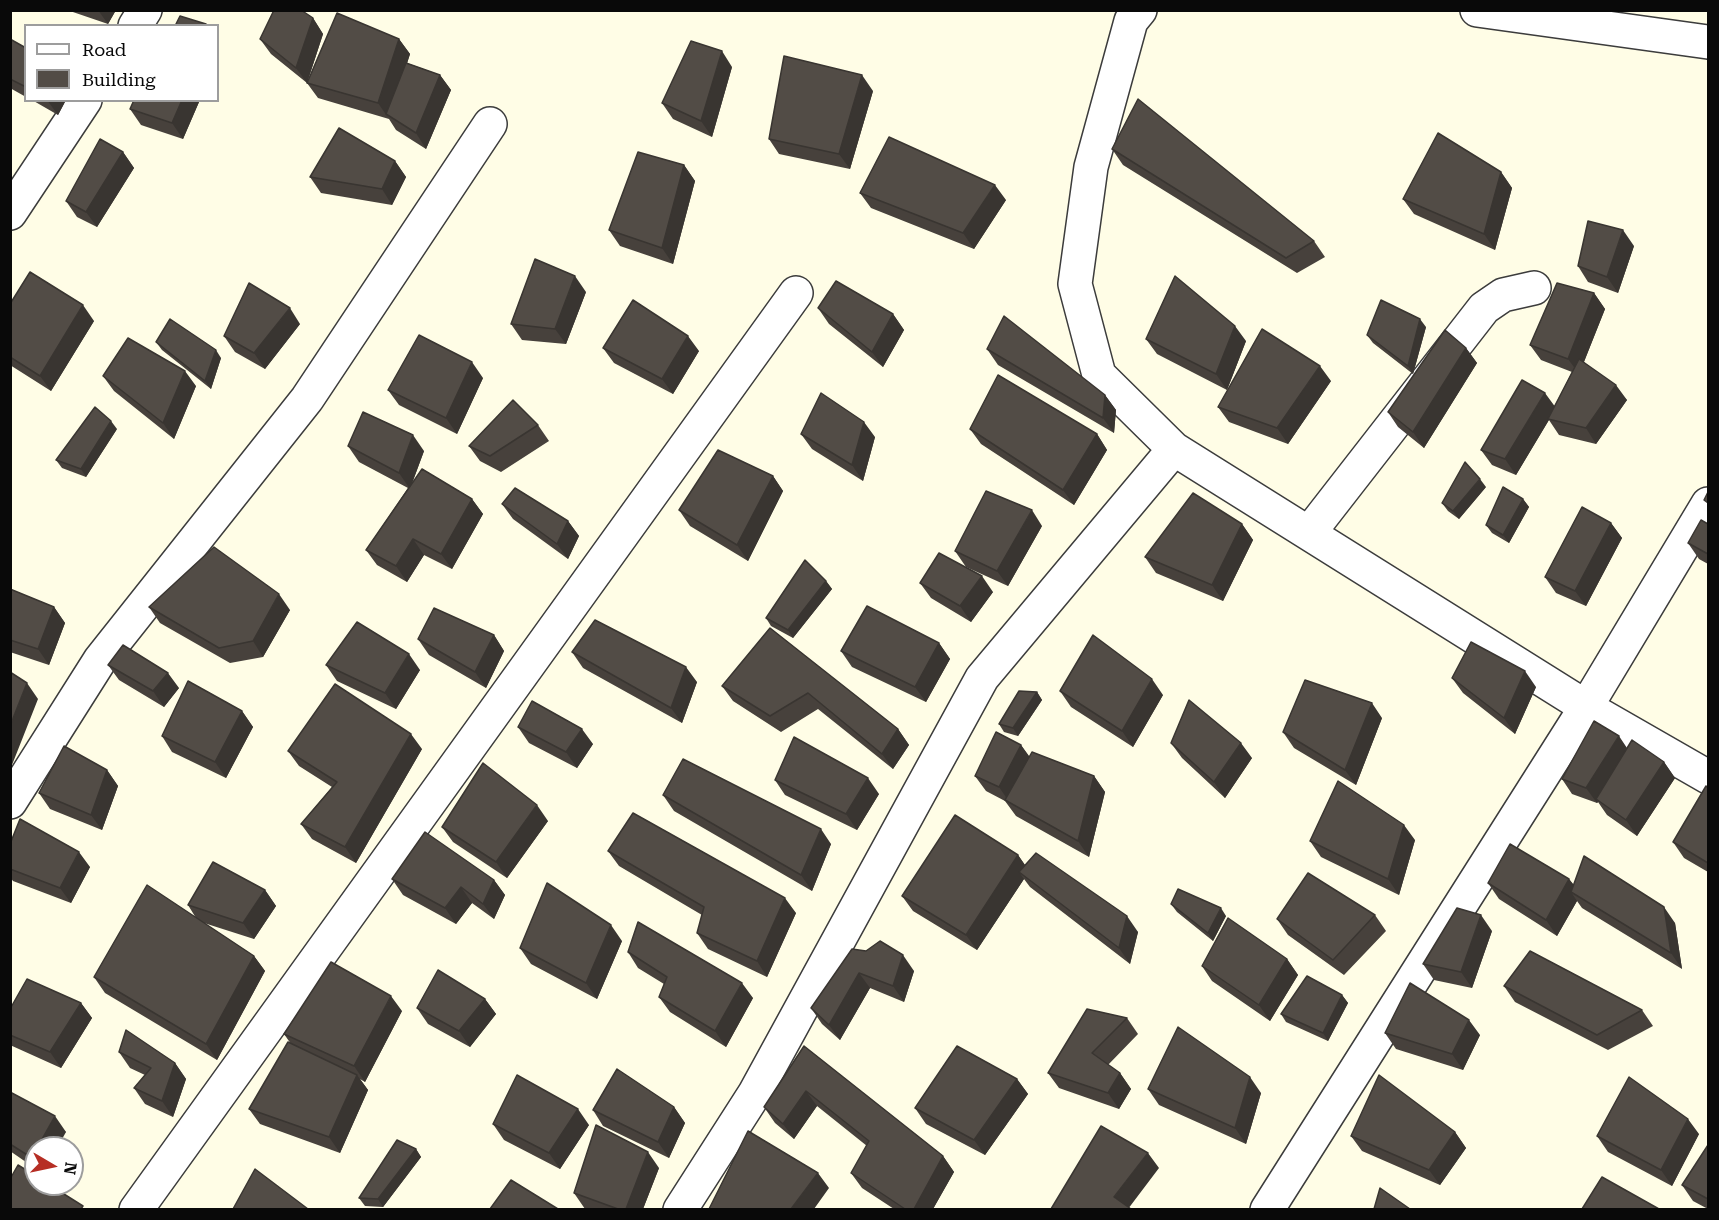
<!DOCTYPE html>
<style>
body{margin:0}
#map{position:relative;width:1719px;height:1220px;overflow:hidden;background:#fffde6;font-family:"Roboto Serif",serif}
canvas{display:block}
.frame{position:absolute;inset:0;border:12px solid #090909;pointer-events:none}
.legend{position:absolute;left:24px;top:24px;width:195px;height:78px;box-sizing:border-box;background:#fff;border:2px solid #9d9d9d;margin:0;padding:8px 10px;list-style:none;font-size:18px;color:#090909}
.legend li{display:flex;align-items:center;gap:12px;height:30px}
.legend b{width:30px;border:2px solid #9d9d9d}
.north{position:absolute;left:24px;top:1136px;width:60px;height:60px;box-sizing:border-box;background:#fff;border:2px solid #9d9d9d;border-radius:50%;rotate:99deg;font-size:16px;font-weight:700;line-height:24px;text-align:center;color:#090909}
.north::after{content:'';display:block;margin:auto;width:21px;height:27px;background:#b62e24;clip-path:polygon(50% 0,100% 100%,50% 72%,0 100%)}
</style>
<div id="map">
<canvas width="1719" height="1220"></canvas>
<div class="frame"></div>
<ul class="legend">
<li><b style="height:8px;background:#fff"></b>Road</li>
<li><b style="height:16px;background:#524c46"></b>Building</li>
</ul>
<div class="north">N</div>
</div>
<script>
const c = document.querySelector('canvas').getContext('2d');
c.lineJoin = 'round';
function stroke(path, color, width, dash) {
  c.strokeStyle = color;
  c.lineWidth = width;
  c.lineCap = dash ? 'butt' : 'round';
  c.setLineDash(dash || []);
  c.stroke(path);
}
function fill(path, color) {
  c.fillStyle = color;
  c.fill(path, 'evenodd');
}
const minor = new Path2D(`
 M1140,10L1131,21L1091,167L1075,284L1099,375L1174,449L1586,707L1708,777
 M1477,10L1708,42
 M135,26L145,10
 M10,213L85,100
 M1309,533L1484,308L1503,295L1534,288
 M10,802L100,660L307,399L490,124
 M136,1210L796,293
 M680,1210L755,1093L982,678L1174,449
 M1267,1210L1586,707L1708,504`);
const wall = new Path2D(`
 M67,10H116L108,24Z
 M313,18L323,34L307,83L271,54L260,39Z
 M10,39L26,48V97L10,88Z
 M399,39L410,54L407,63L440,75L451,90L426,149L396,130L389,119L318,98L307,83Z
 M732,67L712,137L673,119L662,103Z
 M873,91L850,169L779,154L769,139Z
 M32,100H66L58,115Z
 M134,100H197L199,102L183,139L141,125L130,109Z
 M1112,149L1314,241L1325,257L1297,273L1123,165Z
 M123,152L134,168L97,227L77,217L66,201Z
 M395,161L406,177L392,205L321,193L310,177Z
 M684,165L695,181L673,264L620,246L609,230Z
 M1501,172L1512,188L1495,250L1414,214L1403,199Z
 M860,193L1006,200L974,249L871,208Z
 M1634,246L1618,293L1588,282L1578,266Z
 M586,292L566,344L522,340L511,324Z
 M1594,293L1605,309L1584,362L1627,400L1596,444L1559,435L1549,420L1516,475L1492,465L1481,450L1554,407L1572,372L1541,360L1530,345Z
 M10,304L94,321L51,391L10,365Z
 M818,308L893,314L904,330L883,367L829,324Z
 M300,324L265,369L235,352L224,336Z
 M1426,327L1413,374L1373,343L1367,335Z
 M1146,339L1246,341L1227,390L1157,354Z
 M156,342L221,358L211,389L162,350Z
 M603,348L699,351L673,394L614,363Z
 M1466,348L1477,363L1424,448L1398,427L1388,412Z
 M987,349L1105,395L1116,410L1114,433L998,365Z
 M103,376L196,386L174,439L114,391Z
 M483,378L457,434L399,405L388,390Z
 M1331,381L1288,444L1229,422L1218,407Z
 M538,425L549,441L501,472L480,461L469,446Z
 M117,429L86,477L62,468L56,460Z
 M970,429L1097,434L1107,450L1074,505L981,444Z
 M801,434L875,437L863,481L812,449Z
 M348,446L424,451L412,483L472,499L483,514L452,569L424,555L407,582L377,565L366,550L408,488L359,462Z
 M773,476L783,491L748,561L690,526L679,510Z
 M1486,487L1459,519L1448,511L1442,503Z
 M1523,499L1529,507L1509,543L1492,533L1486,525Z
 M502,504L568,521L579,536L568,559L513,519Z
 M1611,523L1622,538L1586,606L1556,593L1545,577Z
 M1242,524L1253,540L1223,601L1156,573L1145,557Z
 M1708,524V564L1699,559L1688,543Z
 M1042,526L1008,586L966,567L955,551Z
 M826,581L832,589L793,638L771,626L766,618Z
 M920,583L993,592L971,622L931,598Z
 M10,589L54,607L65,623L49,665L10,652Z
 M149,607L290,610L263,657L230,663L160,623Z
 M770,628L898,729L909,745L893,769L818,709L781,732L733,701L722,686Z
 M494,635L504,651L486,688L429,655L418,639Z
 M939,643L950,659L926,702L852,667L841,651Z
 M572,652L697,682L682,723L583,668Z
 M108,665L179,688L164,707L119,680Z
 M326,665L420,670L396,709L337,681Z
 M1452,678L1536,687L1515,734L1463,693Z
 M1060,691L1163,695L1133,747L1071,707Z
 M1037,692L1042,700L1018,736L1004,732L999,724Z
 M242,711L253,727L226,778L172,752L162,736Z
 M1382,718L1356,785L1294,748L1283,732Z
 M518,727L593,744L577,768L529,743Z
 M1171,743L1252,758L1225,798L1182,758Z
 M1021,745L1029,757L1094,776L1105,792L1089,857L1016,816L1005,801L986,791L975,776Z
 M1627,748L1664,762L1675,778L1637,836L1607,815L1598,802L1597,803L1572,794L1562,779Z
 M422,749L356,863L312,839L301,824L332,787L299,766L288,751Z
 M107,770L118,786L102,830L50,809L39,793Z
 M775,780L879,794L857,830L785,795Z
 M1708,788V872L1684,858L1673,842Z
 M663,795L831,844L812,891L674,811Z
 M548,821L507,878L453,842L442,827Z
 M1415,840L1399,895L1321,857L1310,841Z
 M10,844L90,867L71,903L13,881L10,877Z
 M608,851L796,913L767,977L708,949L697,933L702,915L619,866Z
 M1018,855L1025,865L1138,932L1130,964L1030,887L1024,879L977,950L913,911L902,896Z
 M392,879L494,880L505,895L494,919L472,903L456,924L403,895Z
 M1569,879L1574,885L1675,923L1682,969L1582,908L1577,901L1557,936L1499,899L1488,883Z
 M265,890L276,906L254,939L204,923L254,956L265,971L217,1060L105,993L94,977L196,918L188,905Z
 M1171,904L1226,916L1213,941L1177,912Z
 M1375,915L1386,931L1344,975L1288,935L1277,919Z
 M1492,931L1472,988L1434,980L1423,964Z
 M622,941L597,999L531,964L520,948Z
 M852,949L914,971L904,1002L870,988L840,1040L822,1024L811,1008Z
 M628,952L753,998L726,1047L670,1012L659,997L664,984L638,968Z
 M1287,959L1298,975L1270,1021L1212,981L1202,966Z
 M1504,986L1642,1010L1653,1026L1608,1050L1515,1002Z
 M1342,995L1348,1003L1328,1041L1286,1022L1281,1014Z
 M485,999L496,1014L470,1047L428,1024L417,1008Z
 M81,1003L92,1018L61,1068L10,1045V1009Z
 M402,1011L365,1082L360,1079L368,1090L340,1153L260,1124L249,1109L291,1044L284,1034Z
 M1127,1018L1138,1034L1108,1065L1120,1073L1131,1089L1119,1109L1059,1088L1048,1073Z
 M1385,1033L1480,1035L1463,1070L1396,1049Z
 M804,1046L943,1156L954,1172L933,1209H894L862,1188L851,1173L867,1146L817,1106L794,1139L775,1123L764,1107Z
 M119,1052L175,1063L186,1079L173,1117L145,1104L134,1088L145,1075L130,1068Z
 M1017,1079L1028,1094L985,1155L926,1124L915,1108Z
 M1148,1089L1261,1093L1246,1144L1159,1105Z
 M10,1092L66,1132L36,1148V1169L10,1151Z
 M674,1107L685,1123L669,1158L603,1126L593,1110Z
 M493,1124L589,1125L560,1169L504,1140Z
 M1455,1132L1466,1148L1440,1185L1362,1151L1351,1136Z
 M1699,1134L1672,1186L1608,1152L1597,1136Z
 M1708,1145V1209L1693,1201L1682,1185Z
 M416,1149L421,1157L383,1207L365,1206L359,1198Z
 M659,1168L643,1209H585L574,1193Z`);
const shadedWall = new Path2D(`
 M98,10H116L108,24Z
 M313,18L323,34L307,83L296,68Z
 M399,39L410,54L390,117L386,114L389,119L378,103Z
 M722,51L732,67L712,137L701,121Z
 M440,75L451,90L426,149L416,133Z
 M862,75L873,91L850,169L839,154Z
 M47,100H66L58,115Z
 M182,100H197L199,102L183,139L172,123Z
 M123,152L134,168L97,227L86,212Z
 M395,161L406,177L392,205L382,189Z
 M684,165L695,181L673,264L662,248Z
 M1501,172L1512,188L1495,250L1484,234Z
 M995,185L1006,200L974,249L963,233Z
 M1623,230L1634,246L1618,293L1607,277Z
 M575,276L586,292L566,344L555,329Z
 M1594,293L1605,309L1579,374L1568,359Z
 M83,305L94,321L51,391L40,376Z
 M290,308L300,324L265,369L254,353Z
 M893,314L904,330L883,367L872,352Z
 M1420,319L1426,327L1413,374L1408,366Z
 M1235,326L1246,341L1227,390L1216,374Z
 M688,336L699,351L673,394L662,379Z
 M1466,348L1477,363L1424,448L1413,432Z
 M216,350L221,358L211,389L205,381Z
 M472,362L483,378L457,434L446,418Z
 M1320,366L1331,381L1288,444L1277,428Z
 M185,371L196,386L174,439L163,423Z
 M1616,385L1627,400L1596,444L1586,428Z
 M1545,393L1556,408L1516,475L1505,459Z
 M1105,395L1116,410L1114,433L1103,418Z
 M111,421L117,429L86,477L81,469Z
 M864,422L875,437L863,481L852,465Z
 M1097,434L1107,450L1074,505L1063,490Z
 M413,435L424,451L410,489L399,473Z
 M773,476L783,491L748,561L737,545Z
 M1480,479L1486,487L1459,519L1453,511Z
 M472,499L483,514L452,569L441,554Z
 M1523,499L1529,507L1509,543L1503,535Z
 M1032,510L1042,526L1008,586L997,571Z
 M568,521L579,536L568,559L557,544Z
 M1611,523L1622,538L1586,606L1575,591Z
 M1242,524L1253,540L1223,601L1212,585Z
 M413,539L424,555L407,582L396,566Z
 M982,576L993,592L971,622L960,606Z
 M826,581L832,589L793,638L788,630Z
 M279,594L290,610L263,657L253,641Z
 M54,607L65,623L49,665L38,649Z
 M494,635L504,651L486,688L475,672Z
 M939,643L950,659L926,702L915,687Z
 M409,654L420,670L396,709L385,693Z
 M686,667L697,682L682,723L671,708Z
 M1525,671L1536,687L1515,734L1504,718Z
 M168,673L179,688L164,707L153,691Z
 M1152,679L1163,695L1133,747L1122,731Z
 M27,683L38,699L10,770V726Z
 M1037,692L1042,700L1018,736L1013,728Z
 M1372,703L1382,718L1356,785L1345,770Z
 M242,711L253,727L226,778L215,762Z
 M582,729L593,744L577,768L566,752Z
 M898,729L909,745L893,769L882,754Z
 M411,734L422,749L356,863L345,847Z
 M1619,736L1629,751L1596,799L1598,802L1597,803L1586,788Z
 M1241,743L1252,758L1225,798L1214,782Z
 M1021,745L1032,760L1010,803L999,787Z
 M1664,762L1675,778L1637,836L1626,820Z
 M107,770L118,786L102,830L91,815Z
 M1094,776L1105,792L1089,857L1078,841Z
 M868,778L879,794L857,830L846,814Z
 M537,805L548,821L507,878L496,862Z
 M1404,825L1415,840L1399,895L1388,879Z
 M821,829L831,844L812,891L801,875Z
 M79,852L90,867L71,903L60,888Z
 M1018,855L1029,871L1019,872L1024,879L977,950L966,935Z
 M1569,879L1580,894L1571,892L1577,901L1557,936L1546,920Z
 M494,880L505,895L494,919L483,904Z
 M461,887L472,903L456,924L445,908Z
 M265,890L276,906L254,939L243,923Z
 M785,898L796,913L767,977L757,961Z
 M1664,907L1675,923L1682,969L1671,953Z
 M1221,908L1226,916L1213,941L1208,933Z
 M1481,915L1492,931L1472,988L1461,972Z
 M1127,916L1138,932L1130,964L1119,948Z
 M611,925L622,941L597,999L586,983Z
 M903,955L914,971L904,1002L893,986Z
 M254,956L265,971L217,1060L206,1044Z
 M1287,959L1298,975L1270,1021L1259,1005Z
 M859,973L870,988L840,1040L829,1025Z
 M742,983L753,998L726,1047L715,1031Z
 M1342,995L1348,1003L1328,1041L1323,1033Z
 M391,996L402,1011L365,1082L354,1066Z
 M485,999L496,1014L470,1047L459,1031Z
 M81,1003L92,1018L61,1068L50,1052Z
 M1469,1020L1480,1035L1463,1070L1452,1054Z
 M175,1063L186,1079L173,1117L162,1101Z
 M1120,1073L1131,1089L1119,1109L1108,1093Z
 M357,1075L368,1090L340,1153L329,1137Z
 M1250,1077L1261,1093L1246,1144L1235,1128Z
 M1017,1079L1028,1094L985,1155L974,1140Z
 M806,1091L817,1106L794,1139L783,1124Z
 M674,1107L685,1123L669,1158L658,1142Z
 M578,1109L589,1125L560,1169L549,1153Z
 M55,1116L66,1132L57,1148H37Z
 M1688,1119L1699,1134L1672,1186L1661,1170Z
 M1455,1132L1466,1148L1440,1185L1429,1170Z
 M416,1149L421,1157L383,1207L378,1199Z
 M36,1151V1165L32,1158Z
 M648,1152L659,1168L643,1209H626Z
 M1148,1153L1159,1168L1128,1209L1114,1197Z
 M943,1156L954,1172L933,1209H914Z
 M818,1173L829,1188L814,1209H791Z`);
const building = new Path2D(`
 M274,10H301L313,18L296,68L260,39Z
 M337,13L399,39L378,103L307,83Z
 M180,16L206,24L205,26H175Z
 M10,39L26,48V87L10,79Z
 M691,41L722,51L701,121L662,103Z
 M784,56L862,75L839,154L769,139Z
 M406,63L440,75L416,133L386,114Z
 M1138,99L1314,241L1286,258L1112,149Z
 M134,100H182L172,123L130,109Z
 M339,128L395,161L382,189L310,177Z
 M1438,133L1501,172L1484,234L1403,199Z
 M889,137L995,185L963,233L860,193Z
 M100,139L123,152L86,212L66,201Z
 M638,152L684,165L662,248L609,230Z
 M1588,221L1623,230L1607,277L1578,266Z
 M535,259L575,276L555,329L511,324Z
 M30,272L83,305L40,376L10,357V304Z
 M1175,276L1235,326L1216,374L1146,339Z
 M836,281L893,314L872,352L818,308Z
 M249,283L290,308L254,353L224,336Z
 M1557,283L1594,293L1568,359L1530,345Z
 M633,300L688,336L662,379L603,348Z
 M1381,300L1420,319L1408,366L1367,335Z
 M1004,316L1105,395L1103,418L987,349Z
 M170,319L216,350L205,381L156,342Z
 M1262,329L1320,366L1277,428L1218,407Z
 M1445,330L1466,348L1413,432L1388,412Z
 M419,335L472,362L446,418L388,390Z
 M128,338L185,371L163,423L103,376Z
 M1579,359L1616,385L1586,428L1548,419Z
 M998,375L1097,434L1063,490L970,429Z
 M1522,380L1545,393L1505,459L1481,450Z
 M821,393L864,422L852,465L801,434Z
 M513,400L538,425L490,456L469,446Z
 M95,407L111,421L81,469L56,460Z
 M363,412L413,435L399,473L348,446Z
 M718,450L773,476L737,545L679,510Z
 M1465,462L1480,479L1453,511L1442,503Z
 M422,469L472,499L441,554L413,539L396,566L366,550Z
 M1503,487L1523,499L1503,535L1486,525Z
 M515,488L568,521L557,544L502,504Z
 M986,491L1032,510L997,571L955,551Z
 M1708,492V503L1704,500Z
 M1193,493L1242,524L1212,585L1145,557Z
 M1582,507L1611,523L1575,591L1545,577Z
 M1701,520L1708,524V554L1688,543Z
 M214,547L279,594L253,641L219,648L149,607Z
 M939,553L982,576L960,606L920,583Z
 M805,560L826,581L788,630L766,618Z
 M10,589L54,607L38,649L10,640Z
 M867,606L939,643L915,687L841,651Z
 M434,608L494,635L475,672L418,639Z
 M595,620L686,667L671,708L572,652Z
 M357,622L409,654L385,693L326,665Z
 M770,628L898,729L882,754L808,693L770,716L722,686Z
 M1093,635L1152,679L1122,731L1060,691Z
 M1471,642L1525,671L1504,718L1452,678Z
 M123,645L168,673L153,691L108,665Z
 M10,672L27,683L10,726Z
 M1305,680L1372,703L1345,770L1283,732Z
 M188,681L242,711L215,762L162,736Z
 M335,684L411,734L345,847L301,824L337,782L288,751Z
 M1019,691L1037,692L1013,728L999,724Z
 M1189,700L1241,743L1214,782L1171,743Z
 M532,701L582,729L566,752L518,727Z
 M1594,721L1619,736L1586,788L1562,779Z
 M996,732L1021,745L999,787L975,776Z
 M794,737L868,778L846,814L775,780Z
 M1632,740L1664,762L1626,820L1596,799Z
 M64,746L107,770L91,815L39,793Z
 M1032,752L1094,776L1078,841L1005,800Z
 M683,759L821,829L801,875L663,795Z
 M483,763L537,805L496,862L442,827Z
 M1338,781L1404,825L1388,879L1310,841Z
 M1706,786L1708,788V863L1673,842Z
 M633,813L785,898L757,961L697,933L704,907L608,851Z
 M955,815L1018,855L966,935L902,896Z
 M20,819L79,852L60,888L10,869V844Z
 M425,832L494,880L483,904L461,887L445,908L392,879Z
 M1510,844L1569,879L1546,920L1488,883Z
 M1036,853L1127,916L1119,948L1019,872Z
 M1584,856L1664,907L1671,953L1571,892Z
 M213,862L265,890L243,923L188,905Z
 M1308,873L1375,915L1333,960L1277,919Z
 M547,883L611,925L586,983L520,948Z
 M147,885L254,956L206,1044L94,977Z
 M1178,889L1221,908L1208,933L1171,904Z
 M1457,908L1481,915L1461,972L1423,964Z
 M1228,918L1287,959L1259,1005L1202,966Z
 M638,922L742,983L715,1031L659,997L667,977L628,952Z
 M880,941L903,955L893,986L859,973L829,1025L811,1008L852,949L866,951Z
 M1530,951L1642,1010L1597,1035L1504,986Z
 M331,962L391,996L354,1066L284,1034Z
 M438,970L485,999L459,1031L417,1008Z
 M1307,976L1342,995L1323,1033L1281,1014Z
 M27,979L81,1003L50,1052L10,1035V1009Z
 M1410,983L1469,1020L1452,1054L1385,1033Z
 M1087,1009L1127,1018L1092,1053L1120,1073L1108,1093L1048,1073Z
 M1178,1027L1250,1077L1235,1128L1148,1089Z
 M126,1030L175,1063L162,1101L134,1088L151,1068L119,1052Z
 M288,1042L357,1075L329,1137L249,1109Z
 M804,1046L943,1156L914,1209H905L851,1173L869,1141L806,1091L783,1124L764,1107Z
 M957,1046L1017,1079L974,1140L915,1108Z
 M617,1069L674,1107L658,1142L593,1110Z
 M517,1075L578,1109L549,1153L493,1124Z
 M1379,1075L1455,1132L1429,1170L1351,1136Z
 M1629,1077L1688,1119L1661,1170L1597,1136Z
 M10,1092L55,1116L37,1148H36V1151L32,1158L10,1144Z
 M596,1125L648,1152L626,1209H618L574,1193Z
 M1101,1126L1148,1153L1114,1197L1131,1209H1051Z
 M748,1131L818,1173L791,1209H709Z
 M397,1140L416,1149L378,1199L359,1198Z
 M1708,1145V1199L1682,1185Z
 M18,1165L36,1176V1184H48L83,1206L81,1209H10V1179Z
 M255,1169L308,1209H233Z
 M1602,1177L1659,1209H1582Z
 M511,1180L558,1209H490Z
 M1380,1188L1410,1209H1374Z`);
stroke(minor, '#3c3c3c', 36);
stroke(minor, '#fff', 33);
fill(wall, '#47413c');
fill(shadedWall, '#393531');
fill(building, '#524c46');
stroke(building, '#393531', 1.5);
</script>
